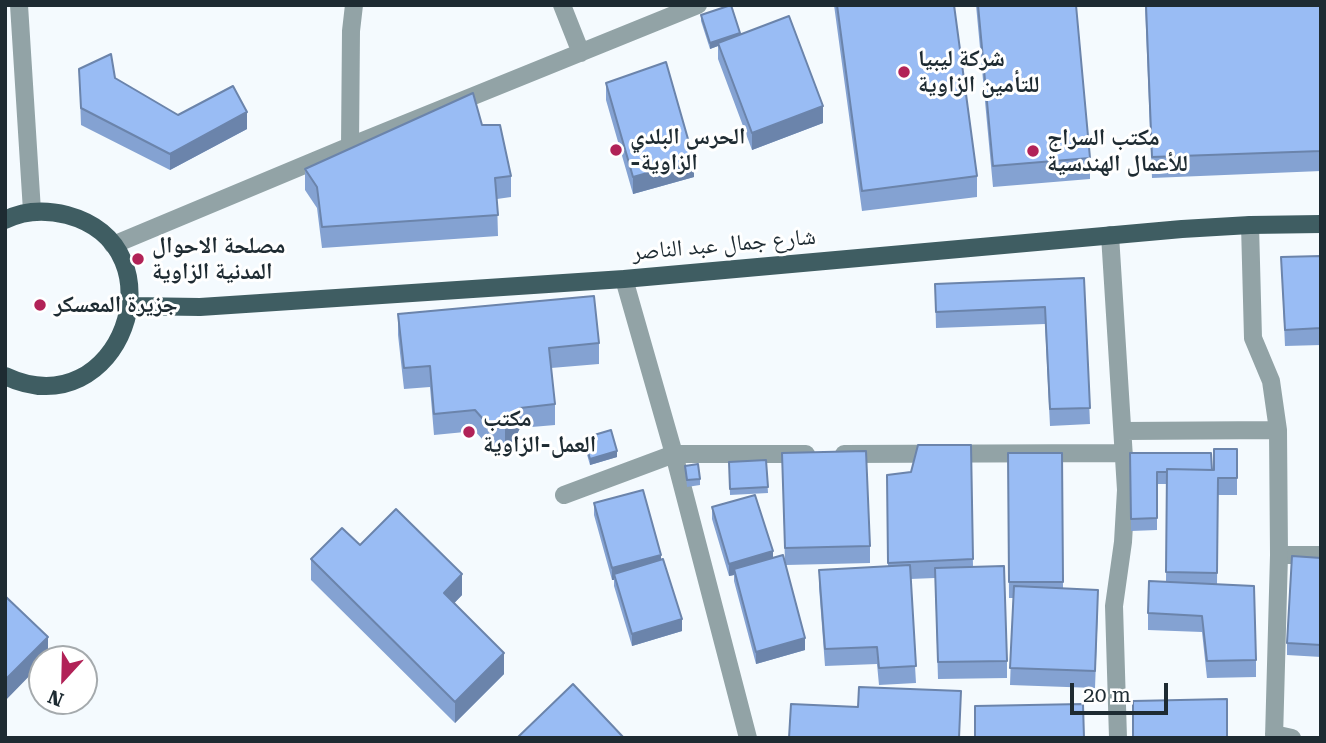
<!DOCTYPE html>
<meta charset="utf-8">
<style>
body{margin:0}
#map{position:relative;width:1326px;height:743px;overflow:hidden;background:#f4fafe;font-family:"Roboto Serif",serif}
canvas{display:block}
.frame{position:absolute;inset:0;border:7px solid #1e2b32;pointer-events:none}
.north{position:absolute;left:28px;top:645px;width:70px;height:70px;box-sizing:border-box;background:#fff;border:2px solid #a5aaad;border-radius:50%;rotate:202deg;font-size:19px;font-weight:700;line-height:28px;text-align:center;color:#1e2b32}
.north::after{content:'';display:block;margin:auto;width:24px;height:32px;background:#b12257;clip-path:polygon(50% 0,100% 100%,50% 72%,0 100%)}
.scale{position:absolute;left:1070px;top:683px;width:98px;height:32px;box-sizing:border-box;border:4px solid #1e2b32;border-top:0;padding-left:9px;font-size:21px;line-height:24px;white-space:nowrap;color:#1e2b32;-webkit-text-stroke:5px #fff;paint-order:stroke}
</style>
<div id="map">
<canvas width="1326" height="743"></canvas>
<div class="frame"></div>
<div class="north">N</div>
<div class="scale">20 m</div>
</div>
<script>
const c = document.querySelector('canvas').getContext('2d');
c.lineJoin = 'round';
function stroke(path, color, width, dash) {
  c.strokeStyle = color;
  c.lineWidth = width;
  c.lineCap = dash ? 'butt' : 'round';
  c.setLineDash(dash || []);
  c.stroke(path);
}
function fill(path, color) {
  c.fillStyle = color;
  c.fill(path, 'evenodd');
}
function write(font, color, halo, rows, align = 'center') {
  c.font = font + ' "Roboto Serif","Noto Naskh Arabic",serif';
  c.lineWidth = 6;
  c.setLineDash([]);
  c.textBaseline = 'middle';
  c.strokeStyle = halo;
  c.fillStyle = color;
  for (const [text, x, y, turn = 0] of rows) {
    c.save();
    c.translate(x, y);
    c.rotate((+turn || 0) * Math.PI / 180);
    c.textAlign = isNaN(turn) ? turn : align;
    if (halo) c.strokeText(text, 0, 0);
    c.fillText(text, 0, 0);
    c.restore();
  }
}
const service = new Path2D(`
 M1279,555H1321`);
const minor = new Path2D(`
 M562,5L581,53
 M350,146L351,31L354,5
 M1250,225L1253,338L1271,381L1278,430L1279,555L1274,738
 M1110,235L1126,490L1123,542L1114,606L1118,738
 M113,245L350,146L698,5
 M624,279L674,454L748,738
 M1123,431L1278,430
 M844,454L1124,453
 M564,495L674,454H806
 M1274,734L1292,738`);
const tertiary = new Path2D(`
 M19,5L32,211`);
const primary = new Path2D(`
 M5,220C25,210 47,210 67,215C185,247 120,430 5,376
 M131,306L200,307L624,279L1182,229L1250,225L1321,224`);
const wall = new Path2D(`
 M834,5H954L977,176V197L862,211Z
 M976,5H1076L1090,158V179L993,187Z
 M1145,5H1321V171L1152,178Z
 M701,15L740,34L823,123L752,150L718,59V46L710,49L701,21Z
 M79,69L115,78L178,115L247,129L170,170L81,125Z
 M606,83L694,177L633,194L606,100Z
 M482,125L511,176V197L497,199L498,236L322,248L317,208L305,190V169Z
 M1321,256V345L1285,346L1281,257Z
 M1084,278L1090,424L1050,426L1045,324L936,328L935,284Z
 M398,314L599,343V364L551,368L555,404V425L520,428L513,442L505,448H490L475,431L434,435L430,387L404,389L398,335Z
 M584,438L617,457L590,465L584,444Z
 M971,445L973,567L1007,661V678L938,679L935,578L910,579L916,683L879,685L877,664L825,666L819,587V570L888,566L887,475L911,472Z
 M1237,449V495H1218L1217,584L1256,660V677L1207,678L1202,632L1148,630V613L1166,581L1167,484H1157V530L1131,531L1130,453L1214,470Z
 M782,453L870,546V563L786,565L805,650L756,664L734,581V575L729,576L712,519V507L773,558L785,564Z
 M1008,453H1062L1063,588L1098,607L1095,688L1010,685L1013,598H1009Z
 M766,460L768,493L730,495L729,462Z
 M685,466L700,479V485L687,487Z
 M594,503L661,559L682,631L632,646L614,586V580H612L594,515Z
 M360,545L462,595L454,603L504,674L455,723L311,580V559Z
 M1321,558V657L1287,655V643Z`);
const shadedWall = new Path2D(`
 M740,33V39L718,43V46L710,49V43Z
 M823,106V123L752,150V133Z
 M247,112V129L170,170V154Z
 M694,160V177L633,194V177Z
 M520,408V428L513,442L505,448V428Z
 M617,451V457L590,465V459Z
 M773,551V563L734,569V575L729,576V564Z
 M661,555V567L614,574V580H612V568Z
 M462,574V595L444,614V593Z
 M682,619V631L632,646V634Z
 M48,637V657L46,659H42V663L5,701V680Z
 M805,638V650L756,664V652Z
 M504,653V674L455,723V702Z`);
const building = new Path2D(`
 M731,5L740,33L710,43L701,15Z
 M837,5H954L977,176L862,191Z
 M978,5H1076L1090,158L993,166Z
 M1146,5H1321V151L1152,157Z
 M789,16L823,106L752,133L718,43Z
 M111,54L115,78L178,115L233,86L247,112L170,154L81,108L79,69Z
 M666,62L694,160L633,177L606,83Z
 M473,93L482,125H500L511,176L495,178L498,215L322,227L317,187L305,169Z
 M1321,256V328L1285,330L1281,257Z
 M1084,278L1090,408L1050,409L1045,307L936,312L935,284Z
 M594,296L599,343L549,348L555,404L520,408L513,421L505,428L490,427L475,410L434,414L430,366L404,368L398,314Z
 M611,430L617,451L590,459L584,438Z
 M918,445H971L973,559L888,563L887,475L911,472Z
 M1214,449H1237V478H1218L1217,573L1166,572L1167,469L1214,470Z
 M866,451L870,546L785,548L782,453Z
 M1008,453H1062L1063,582H1009Z
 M1130,453H1211L1212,470L1167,469V472H1157V518L1131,519Z
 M766,460L768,487L730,489L729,462Z
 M698,464L700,479L687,480L685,466Z
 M643,490L661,555L612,568L594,503Z
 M755,495L773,551L729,564L712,507Z
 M396,509L462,574L444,593L504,653L455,702L311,559L342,528L360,545Z
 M783,555L805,638L756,652L734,569Z
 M1292,556L1321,558V645L1287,643Z
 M663,559L682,619L632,634L614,574Z
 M910,565L916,666L879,668L877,647L825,649L819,570Z
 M1004,566L1007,661L938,662L935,568Z
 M1149,581L1254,586L1256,660L1207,661L1202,616L1148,613Z
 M1014,586L1098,590L1095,671L1010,668Z
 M5,596L48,637L5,680Z
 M573,684L624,738H517Z
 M859,687L961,691L959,738H789L791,704L858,707Z
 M1227,699V738H1133V701Z
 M1083,704L1084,738H975V706Z`);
const markers = [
 [904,72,7,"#b12257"],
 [616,150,7,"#b12257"],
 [1033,151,7,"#b12257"],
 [138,259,7,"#b12257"],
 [40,305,7,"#b12257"],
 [469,432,7,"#b12257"]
];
const poiNames = [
 ["شركة ليبيا",918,59],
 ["للتأمين الزاوية",918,85],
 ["الحرس البلدي",630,137],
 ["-الزاوية",630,163],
 ["مكتب السراج",1047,138],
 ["للأعمال الهندسية",1047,164],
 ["مصلحة الاحوال",152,246],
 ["المدنية الزاوية",152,272],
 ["جزيرة المعسكر",54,305],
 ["مكتب",483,419],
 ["العمل-الزاوية",483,445]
];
const streetNames = [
 ["شارع جمال عبد الناصر",724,245,-5]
];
stroke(service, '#92a3a6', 18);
stroke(minor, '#92a3a6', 18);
stroke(tertiary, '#92a3a6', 18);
stroke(primary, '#3f5d62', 18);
fill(wall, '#84a2d2');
fill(shadedWall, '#6b84ab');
fill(building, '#99bcf4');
stroke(building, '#6b84ab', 2);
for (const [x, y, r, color] of markers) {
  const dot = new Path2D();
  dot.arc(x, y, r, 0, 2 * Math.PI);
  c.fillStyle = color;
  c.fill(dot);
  stroke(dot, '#fff', 2.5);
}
write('bold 23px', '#1e2b32', '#fff', poiNames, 'left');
write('23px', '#1e2b32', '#fff', streetNames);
</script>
